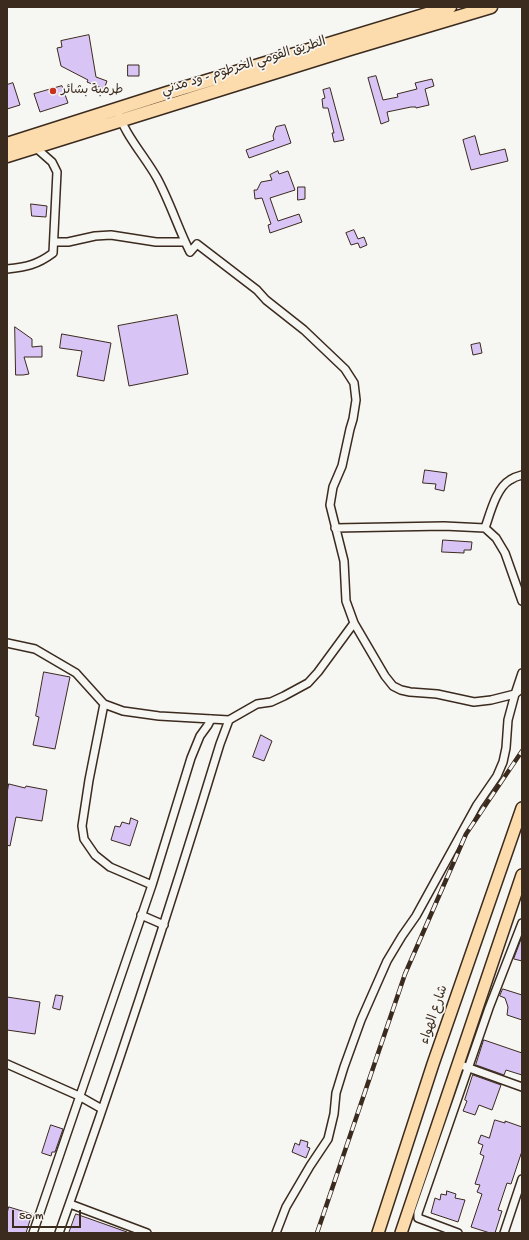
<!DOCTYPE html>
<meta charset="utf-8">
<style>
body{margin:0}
#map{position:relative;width:529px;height:1240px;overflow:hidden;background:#f6f6f2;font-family:"Gochi Hand",sans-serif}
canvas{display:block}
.frame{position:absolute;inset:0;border:8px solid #3b2a1e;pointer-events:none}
.scale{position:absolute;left:12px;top:1210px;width:69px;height:18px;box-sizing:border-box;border:2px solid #3b2a1e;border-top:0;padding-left:5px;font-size:12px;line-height:14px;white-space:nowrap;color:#3b2a1e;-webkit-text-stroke:3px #f6f6f2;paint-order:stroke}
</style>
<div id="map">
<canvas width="529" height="1240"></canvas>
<div class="frame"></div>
<div class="scale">50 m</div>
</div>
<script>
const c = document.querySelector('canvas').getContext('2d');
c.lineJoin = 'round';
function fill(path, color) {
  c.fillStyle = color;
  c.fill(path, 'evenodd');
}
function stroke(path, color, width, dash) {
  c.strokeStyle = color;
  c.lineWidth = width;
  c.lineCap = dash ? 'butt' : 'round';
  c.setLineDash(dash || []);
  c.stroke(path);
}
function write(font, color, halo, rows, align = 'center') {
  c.font = font + ' "Gochi Hand","Playpen Sans Arabic",sans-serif';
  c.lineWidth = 3.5;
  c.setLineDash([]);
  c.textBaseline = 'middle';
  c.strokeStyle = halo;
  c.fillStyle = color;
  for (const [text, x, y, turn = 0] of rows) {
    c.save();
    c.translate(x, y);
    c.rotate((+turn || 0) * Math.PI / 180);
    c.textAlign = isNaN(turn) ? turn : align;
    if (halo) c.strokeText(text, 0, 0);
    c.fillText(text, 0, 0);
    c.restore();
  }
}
const building = new Path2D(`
 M89,35L96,77L107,81L104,89L87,82L88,80L61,66L57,48L62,47L61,41Z
 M128,65H139V76H128Z
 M376,76L383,100L398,97L397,94L417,89L415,83L432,79L434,86L425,89L429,105L416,108V107H411L387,112L389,121L381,124L368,78Z
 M13,83L20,105L7,109V85Z
 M62,86L68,103L40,112L34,94Z
 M330,88L344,140L334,142L332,133H334L328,108H323L322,99L325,98L323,90Z
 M285,125L291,143L249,158L246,150L274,140L273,136L276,127Z
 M475,136L480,155L505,149L508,161L471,170L463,140Z
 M278,171L279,174L288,171L295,190L270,198L278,221L299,214L302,222L270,233L268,225L271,224L262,198L255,199L254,190H257L261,182L272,180L270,175Z
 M298,187H305V199L298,200Z
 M31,204L47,206L46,217L32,216Z
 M354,230L358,239L364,237L367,245L360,248L358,243L351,245L346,233Z
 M177,315L188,374L129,386L118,326Z
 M15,327L32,339V347L42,346V357H24L29,374L23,375H16Z
 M62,334L111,343L104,381L77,376L82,351L60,348Z
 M480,343L482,353L473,355L471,345Z
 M425,470L447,473L444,491L435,489L436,484L423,483Z
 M443,540L472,542L471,550H464V553L442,552Z
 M44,672L70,677L55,749L33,745L39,717L36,716Z
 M261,735L272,741L264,761L253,757Z
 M9,784L25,788L26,786L47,790L42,821L16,817L10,846L7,845V794Z
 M131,818L138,821L130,846L111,840L115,826L120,827L122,822L129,824Z
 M522,937V961L514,959Z
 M503,989L522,995V1020L507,1015L508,1007L505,998L500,996Z
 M56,995L63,996L60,1010L53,1008Z
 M7,997L40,1002L35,1034L7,1030Z
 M484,1040L522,1053V1075L506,1070L504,1075L476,1065Z
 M473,1075L501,1085L492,1110L479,1105L475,1115L463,1111L467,1101L465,1100Z
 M495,1120L505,1123V1121L522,1127V1151L511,1184L507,1183L498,1210L502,1211L495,1233H490L471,1227L482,1194L477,1192L480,1185L475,1184L484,1156L480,1154L483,1145L478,1143L481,1135L489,1138Z
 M51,1125L63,1129L55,1152H52L51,1156L42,1153Z
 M301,1140L308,1142L307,1147L310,1148L306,1158L292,1152L295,1143L299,1145Z
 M447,1191L456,1194L455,1198L465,1200L458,1222L431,1213L435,1198L440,1200L441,1194L446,1195Z
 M9,1207L32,1214L26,1233H7V1214Z
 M76,1214L127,1232V1233H69Z`);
const minor = new Path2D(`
 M117,109C124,134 144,155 157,178C170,202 178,228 190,252L197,244L257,290L266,300L304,330L345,369L354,383L356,400L353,419L350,429L342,466L333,487L330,505L344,561L346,601L354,623L385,676L393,686L401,690L410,692L437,694L474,702L491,700L515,694L522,688
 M54,242H68L95,236L111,235L156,242H185
 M7,269C26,267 37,265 53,253L57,172L52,162L35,147
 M335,528L444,526L485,528L496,538L505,553L522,601
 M485,528C490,514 496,488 510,480C513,478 518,476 522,475
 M7,643L35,649L76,673L104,704L123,711L159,716L229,720L257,704L271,702L284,696L308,683L318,672L354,623
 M104,704L89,780L82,826L84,839L95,855L110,867L152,885
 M141,915L164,925
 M7,1064L79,1096L102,1109
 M458,1064L522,1087
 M70,1204L147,1233
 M33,1233L152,885L191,758L200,736L208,725L211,719
 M59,1233C117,1071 170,908 220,744L229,720
 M276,1233L286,1207L310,1166L328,1139L334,1114L336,1093L344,1067L361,1020L387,961L402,936L416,916L477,805L497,776L503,762L506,748L508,720L515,694L522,673
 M458,1233L418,1218V1213L489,1008L522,923
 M504,1233L522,1179`);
const primary = new Path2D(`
 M378,1233L433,1064L522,808
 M401,1233L522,875`);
const trunk = new Path2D(`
 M7,144L167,93L450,7
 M7,156L350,49L491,7`);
const rail = new Path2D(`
 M317,1233L405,974L466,834L522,751`);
const markers = [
 [53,91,4,"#c8321e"]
];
const streetNames = [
 ["الطريق القومي الخرطوم - ود مدني",244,67,-17],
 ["شارع الهواء",435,1015,-71]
];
const poiNames = [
 ["طرمبة بشائر",61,91]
];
fill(building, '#d8c4f5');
stroke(building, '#3b2a1e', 1);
stroke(minor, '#3b2a1e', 10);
stroke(primary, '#3b2a1e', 14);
stroke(trunk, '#3b2a1e', 15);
stroke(minor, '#f6f6f2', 7);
stroke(primary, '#fcdcac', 11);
stroke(trunk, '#fcdcac', 12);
stroke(rail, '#3b2a1e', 4.5);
stroke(rail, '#f6f6f2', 3, [9]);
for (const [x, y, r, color] of markers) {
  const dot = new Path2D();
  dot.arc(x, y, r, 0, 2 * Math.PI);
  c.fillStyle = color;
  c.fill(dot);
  stroke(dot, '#f6f6f2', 1.5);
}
write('13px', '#3b2a1e', '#f6f6f2', streetNames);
write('13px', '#3b2a1e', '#f6f6f2', poiNames, 'left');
</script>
